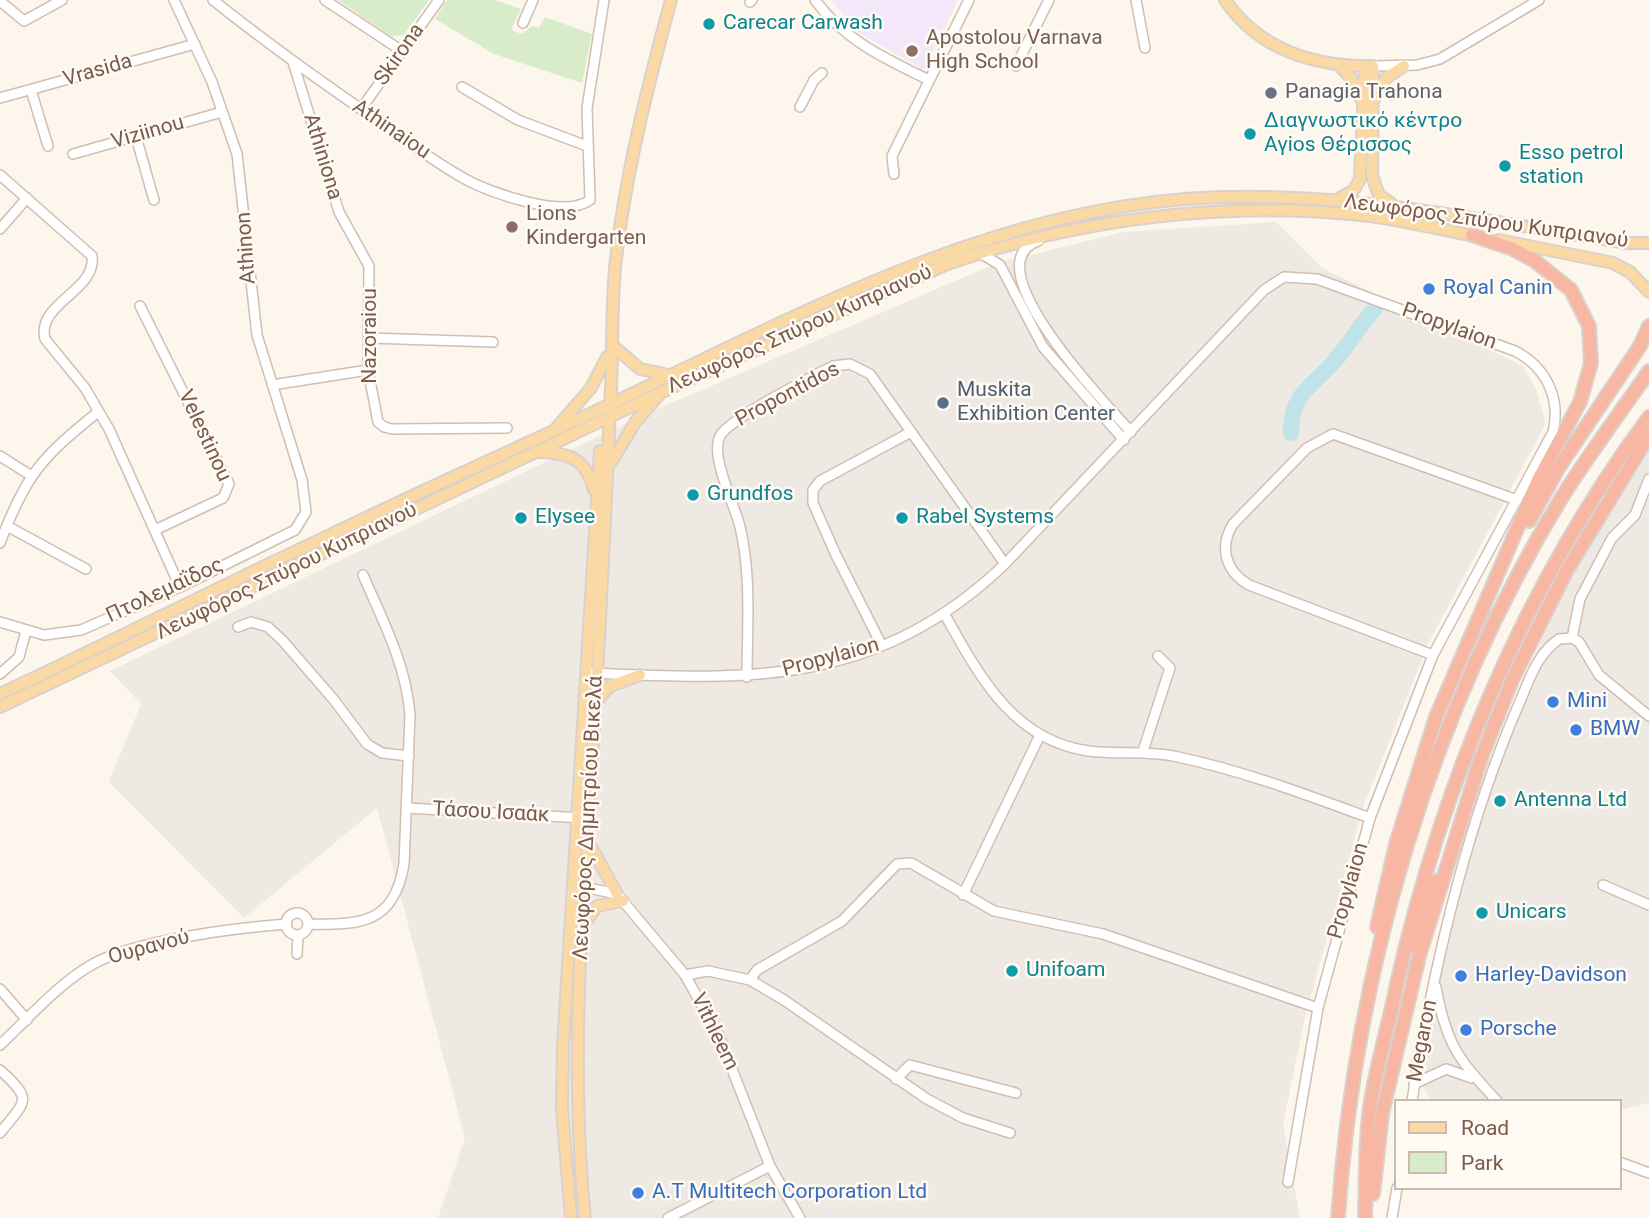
<!DOCTYPE html>
<meta charset="utf-8">
<style>
body{margin:0}
#map{position:relative;width:1649px;height:1218px;overflow:hidden;background:#fdf6ec;font-family:Roboto,sans-serif}
canvas{display:block}
.legend{position:absolute;left:1394px;top:1099px;width:228px;height:91px;box-sizing:border-box;background:#fffaf3;border:2px solid #cabbb1;margin:0;padding:9px 12px;list-style:none;font-size:21px;color:#7a5c4d}
.legend li{display:flex;align-items:center;gap:14px;height:35px}
.legend b{width:35px;border:2px solid #cabbb1}
</style>
<div id="map">
<canvas width="1649" height="1218"></canvas>
<ul class="legend">
<li><b style="height:9px;background:#fbd9a5"></b>Road</li>
<li><b style="height:19px;background:#d8ecc9"></b>Park</li>
</ul>
</div>
<script>
const c = document.querySelector('canvas').getContext('2d');
c.lineJoin = 'round';
function fill(path, color) {
  c.fillStyle = color;
  c.fill(path, 'evenodd');
}
function stroke(path, color, width, dash) {
  c.strokeStyle = color;
  c.lineWidth = width;
  c.lineCap = dash ? 'butt' : 'round';
  c.setLineDash(dash || []);
  c.stroke(path);
}
function write(font, color, halo, rows, align = 'center') {
  c.font = font + ' Roboto,sans-serif';
  c.lineWidth = 5;
  c.setLineDash([]);
  c.textBaseline = 'middle';
  c.strokeStyle = halo;
  c.fillStyle = color;
  for (const [text, x, y, turn = 0] of rows) {
    c.save();
    c.translate(x, y);
    c.rotate((+turn || 0) * Math.PI / 180);
    c.textAlign = isNaN(turn) ? turn : align;
    if (halo) c.strokeText(text, 0, 0);
    c.fillText(text, 0, 0);
    c.restore();
  }
}
const industrial = new Path2D(`
 M1276,222L1322,268L1523,366L1536,389L1546,423L1428,644L1364,805L1305,1017L1283,1124L1300,1218H438L465,1138L377,808L244,918L109,782L141,704L110,671L639,417L997,263L1123,232Z
 M1649,447V1103L1619,1110V1101H1432L1409,1066L1484,772L1576,562Z`);
const education = new Path2D(`
 M831,0H958L924,70L858,32Z`);
const green = new Path2D(`
 M338,0H429L404,35L391,36Z
 M447,0H495L521,9L511,30L522,34L532,26L539,28L545,17L592,34L582,83L494,54L435,19Z`);
const river = new Path2D(`
 M1291,433C1290,391 1316,385 1338,357C1351,341 1362,323 1375,308`);
const minor = new Path2D(`
 M213,0C269,45 327,86 387,127C413,145 439,165 467,180C493,194 565,219 590,200L587,108L604,0
 M325,0L402,51
 M815,0C844,40 886,59 929,80
 M1136,0L1145,48
 M0,1L24,21L62,0
 M750,2L752,0
 M523,23L533,0
 M293,62L339,212L369,266L368,370L378,422L384,427L392,429L507,428
 M1016,66L1049,0
 M1373,66L1417,65L1440,59L1539,0
 M462,87L518,120L587,146
 M31,90L48,146
 M0,98L195,44
 M800,107L814,80L822,73
 M361,109L439,0
 M136,137L154,200
 M73,154L222,112
 M894,174L892,156L969,0
 M0,175L92,256C97,291 36,303 45,339L85,388L109,429L180,587
 M0,229L27,198
 M1038,241C970,265 1110,408 1131,432
 M980,253L1000,265L1043,347L1124,440
 M140,306L229,484L223,498L155,530
 M369,338L493,342
 M272,385L368,370
 M0,456L30,475
 M7,526L86,569
 M0,543C26,474 42,457 98,412
 M945,615C979,675 1012,740 1088,751C1119,755 1148,750 1178,757C1244,771 1307,795 1370,818
 M0,622L44,635L81,630L180,587L295,530L306,512L302,480L257,335L237,154L212,82L174,0
 M238,627L251,622L268,627L283,641L334,700L367,744L382,753L409,756
 M1572,638L1580,599L1612,538L1635,515L1649,479
 M1572,638L1579,642L1599,675L1649,716
 M882,646L836,555L813,503V490L820,481L911,432
 M1433,655L1249,585C1225,571 1219,547 1233,524L1307,448L1333,434L1517,500
 M593,673C756,681 879,684 1005,564L1264,290L1284,277L1317,279L1515,351C1546,367 1561,398 1553,432L1433,655L1370,818L1318,1008L1288,1182
 M0,674L19,657L26,631
 M747,677C747,626 752,573 739,523C733,502 710,455 720,436C729,419 811,377 833,366L850,364L870,374L1005,564
 M1143,751L1170,668L1158,656
 M407,808L583,818
 M1603,885L1649,905
 M579,886L617,894L685,975L719,1036L770,1166L800,1218
 M963,895L1040,735
 M286 924a11 11 0 1 1 22 0a11 11 0 1 1-22 0Z
 M308,924C361,925 394,924 404,864L410,715C406,664 383,621 363,575
 M297,954L298,935
 M685,975L708,971L750,980L784,1000L927,1099L963,1118L1010,1133
 M750,980L757,970L842,921L897,864L911,863L994,911L1103,934L1318,1008
 M1436,987C1446,1044 1458,1059 1497,1101
 M0,989L27,1020
 M0,1045C29,1018 59,983 93,964C137,940 235,928 287,924
 M0,1070C34,1101 26,1100 0,1133
 M896,1079L910,1065L1016,1093
 M1414,1084L1446,1069L1472,1078
 M1412,1101C1433,970 1466,827 1518,706C1529,681 1536,655 1559,639L1572,638
 M1619,1162L1649,1173
 M668,1218L770,1166
 M1392,1218L1397,1188`);
const major = new Path2D(`
 M1225,0C1259,50 1315,67 1373,66L1372,176L1379,195L1391,203
 M1339,65L1356,84L1361,99
 M1374,100L1386,78L1404,66
 M1338,199L1354,190L1360,179L1365,66
 M1499,240L1613,263L1630,272L1649,292
 M612,345L640,369L669,375
 M557,427L591,388L607,357
 M540,452C570,453 586,459 594,490
 M610,464L636,421L659,395
 M0,694C111,642 219,587 330,535C419,492 509,452 598,410C785,322 976,215 1185,199C1335,188 1479,220 1626,243H1649
 M596,702L610,686L640,675
 M0,707L664,391L945,265C1079,218 1229,200 1370,216C1407,221 1443,230 1480,237
 M588,841L617,894
 M584,924L597,906L623,901
 M571,1218L562,1108L563,1046L600,451
 M585,1218C567,1037 587,858 597,677C602,581 607,484 611,388C613,345 611,302 616,259C626,171 648,85 671,0`);
const highway = new Path2D(`
 M1529,521L1559,467L1640,346L1649,326
 M1377,927L1396,844L1436,717L1538,480L1580,402L1591,363L1589,326L1571,290L1535,261L1513,249L1472,235
 M1413,946L1435,881
 M1373,1194L1382,1114L1419,956L1481,758L1512,680L1567,570L1649,435
 M1338,1218C1355,968 1431,712 1562,497C1589,454 1620,413 1649,371
 M1365,1218C1366,1181 1365,1144 1370,1107C1376,1067 1388,1028 1396,988C1442,783 1524,586 1649,417`);
const markers = [
 [709,24,7,"#0f9aa8"],
 [912,51,7,"#8d6e63"],
 [1271,93,7,"#6b7280"],
 [1250,134,7,"#0f9aa8"],
 [1505,166,7,"#0f9aa8"],
 [512,227,7,"#8d6e63"],
 [1429,289,7,"#3f7fe0"],
 [943,403,7,"#5c6f8a"],
 [693,495,7,"#0f9aa8"],
 [521,518,7,"#0f9aa8"],
 [902,518,7,"#0f9aa8"],
 [1553,702,7,"#3f7fe0"],
 [1576,730,7,"#3f7fe0"],
 [1500,801,7,"#0f9aa8"],
 [1482,913,7,"#0f9aa8"],
 [1012,971,7,"#0f9aa8"],
 [1461,976,7,"#3f7fe0"],
 [1466,1030,7,"#3f7fe0"],
 [638,1193,7,"#3f7fe0"]
];
const cultureNames = [
 ["Carecar Carwash",723,24],
 ["Διαγνωστικό κέντρο",1264,122],
 ["Αγios Θέρισσος",1264,146],
 ["Esso petrol",1519,154],
 ["station",1519,178],
 ["Grundfos",707,495],
 ["Elysee",535,518],
 ["Rabel Systems",916,518],
 ["Antenna Ltd",1514,801],
 ["Unicars",1496,913],
 ["Unifoam",1026,971]
];
const educationNames = [
 ["Apostolou Varnava",926,39],
 ["High School",926,63],
 ["Lions",526,215],
 ["Kindergarten",526,239]
];
const streetNames = [
 ["Skirona",400,55,-55],
 ["Vrasida",98,71,-16],
 ["Athinaiou",391,130,34],
 ["Viziinou",148,133,-16],
 ["Athiniona",322,157,73],
 ["Λεωφόρος Σπύρου Κυπριανού",1486,222,8],
 ["Athinon",247,248,-94],
 ["Propylaion",1449,327,20],
 ["Λεωφόρος Σπύρου Κυπριανού",800,330,-24],
 ["Nazoraiou",371,336,-90],
 ["Propontidos",788,395,-28],
 ["Velestinou",204,436,65],
 ["Λεωφόρος Σπύρου Κυπριανού",287,572,-26],
 ["Πτολεμαΐδος",165,591,-25],
 ["Propylaion",831,658,-15],
 ["Τάσου Ισαάκ",491,813,3],
 ["Λεωφόρος Δημητρίου Βικελά",589,818,-87],
 ["Propylaion",1349,891,-74],
 ["Ουρανού",149,948,-15],
 ["Vithleem",714,1032,64],
 ["Megaron",1423,1041,-79]
];
const worshipNames = [
 ["Panagia Trahona",1285,93]
];
const shopNames = [
 ["Royal Canin",1443,289],
 ["Mini",1567,702],
 ["BMW",1590,730],
 ["Harley-Davidson",1475,976],
 ["Porsche",1480,1030],
 ["A.T Multitech Corporation Ltd",652,1193]
];
const serviceNames = [
 ["Muskita",957,391],
 ["Exhibition Center",957,415]
];
fill(industrial, '#efe9e4');
fill(education, '#f3e8fa');
fill(green, '#d8ecc9');
stroke(river, '#bfe3e8', 16);
stroke(minor, '#d1beb0', 12);
stroke(major, '#dad1cd', 14);
stroke(highway, '#dad1cd', 16);
stroke(minor, '#fff', 9);
stroke(major, '#fbd9a5', 10);
stroke(highway, '#f7b7a3', 12);
for (const [x, y, r, color] of markers) {
  const dot = new Path2D();
  dot.arc(x, y, r, 0, 2 * Math.PI);
  c.fillStyle = color;
  c.fill(dot);
  stroke(dot, '#fffaf3', 2.5);
}
write('21px', '#0d838f', '#fffaf3', cultureNames, 'left');
write('21px', '#785e54', '#fffaf3', educationNames, 'left');
write('21px', '#7a5c4d', '#fffaf3', streetNames);
write('21px', '#5b616d', '#fffaf3', worshipNames, 'left');
write('21px', '#366cbe', '#fffaf3', shopNames, 'left');
write('21px', '#4e5e75', '#fffaf3', serviceNames, 'left');
</script>
